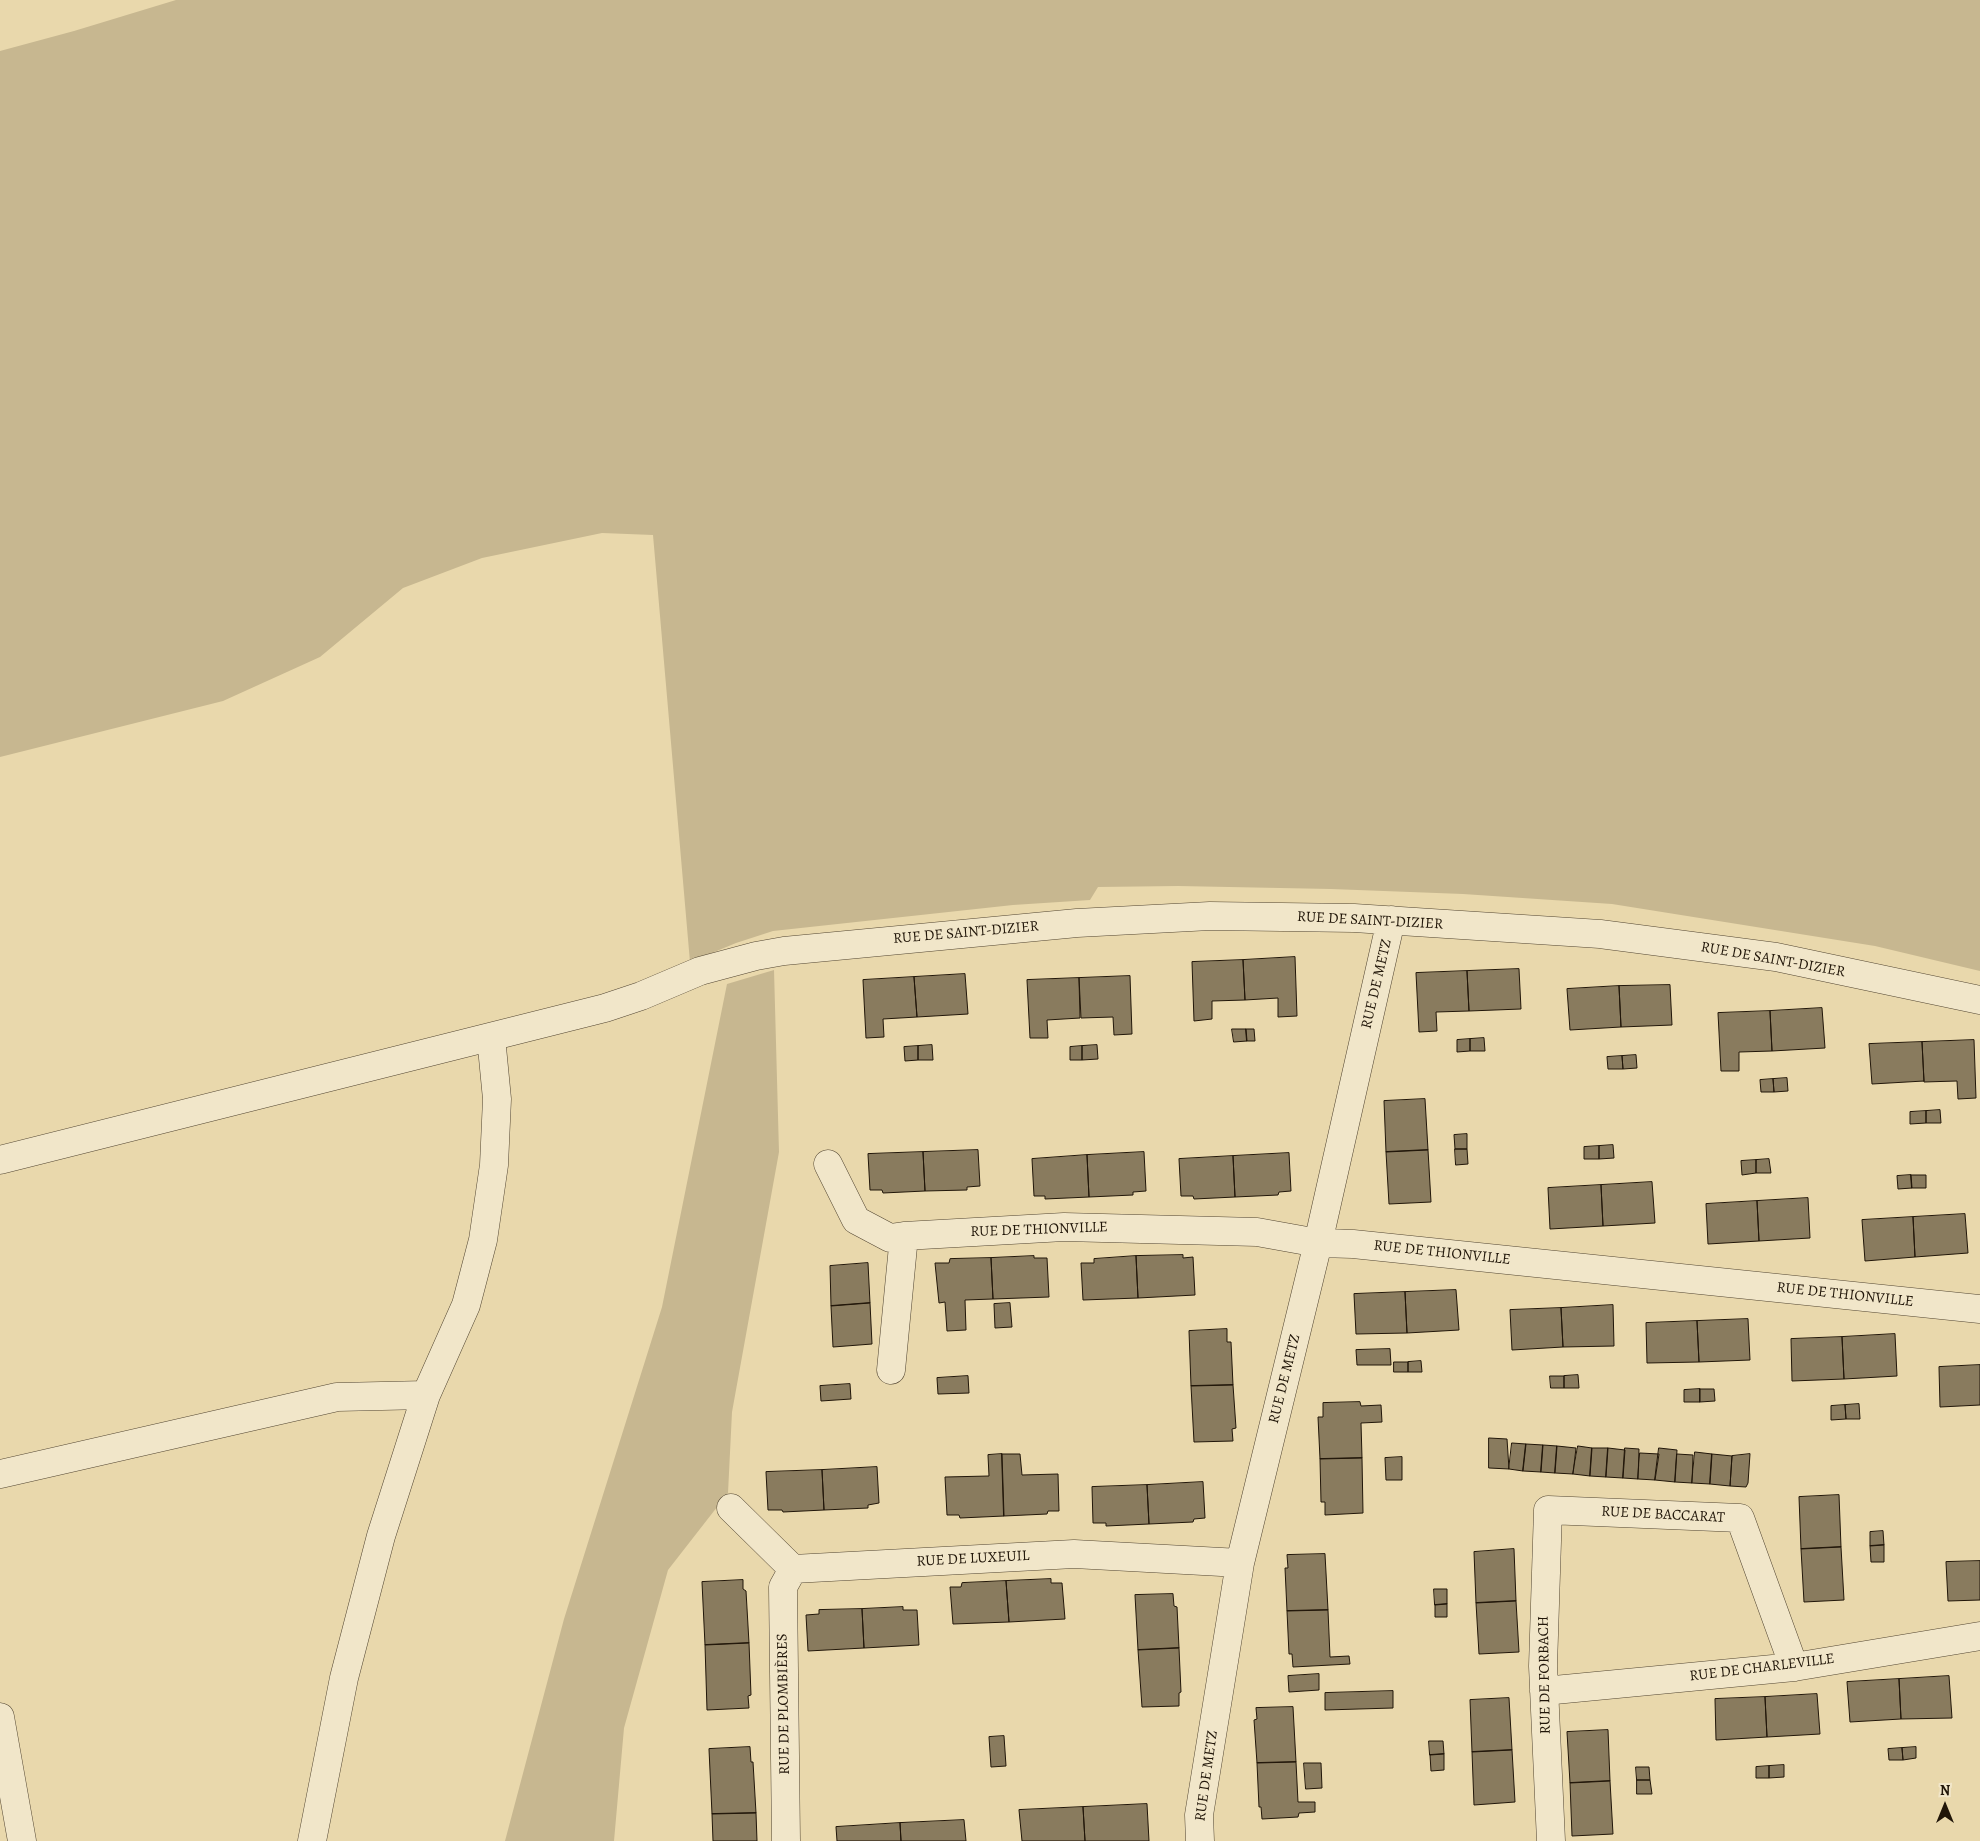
<!DOCTYPE html>
<meta charset="utf-8">
<style>
body{margin:0}
#map{position:relative;width:1980px;height:1841px;overflow:hidden;background:#e9d8ac;font-family:Alegreya,serif}
canvas{display:block}
.north{position:absolute;left:1920px;top:1781px;width:50px;height:50px;-webkit-text-stroke:4px #f1e6c9;paint-order:stroke;rotate:0deg;font-size:14px;font-weight:700;line-height:20px;text-align:center;color:#211609}
.north::after{content:'';display:block;margin:auto;width:18px;height:22px;background:#211609;clip-path:polygon(50% 0,100% 100%,50% 72%,0 100%)}
</style>
<div id="map">
<canvas width="1980" height="1841"></canvas>
<div class="north">N</div>
</div>
<script>
const c = document.querySelector('canvas').getContext('2d');
c.lineJoin = 'round';
function fill(path, color) {
  c.fillStyle = color;
  c.fill(path, 'evenodd');
}
function stroke(path, color, width, dash) {
  c.strokeStyle = color;
  c.lineWidth = width;
  c.lineCap = dash ? 'butt' : 'round';
  c.setLineDash(dash || []);
  c.stroke(path);
}
function write(font, color, halo, rows, align = 'center') {
  c.font = font + ' Alegreya,serif';
  c.lineWidth = 4;
  c.setLineDash([]);
  c.textBaseline = 'middle';
  c.strokeStyle = halo;
  c.fillStyle = color;
  for (const [text, x, y, turn = 0] of rows) {
    c.save();
    c.translate(x, y);
    c.rotate((+turn || 0) * Math.PI / 180);
    c.textAlign = isNaN(turn) ? turn : align;
    if (halo) c.strokeText(text, 0, 0);
    c.fillText(text, 0, 0);
    c.restore();
  }
}
const green = new Path2D(`
 M176,0H1980V971L1875,946L1612,904L1463,894L1331,889L1178,886L1098,887L1090,900L1013,905L773,931L736,943L690,962L653,535L602,533L482,558L403,588L320,657L223,701L0,757V51L74,31Z
 M774,970L779,1152L732,1412L728,1493L668,1570L624,1728L614,1841H505L564,1619L662,1307L727,984Z`);
const building = new Path2D(`
 M1295,957L1297,1016L1278,1017V998L1245,1000L1243,960Z
 M1243,960L1245,1000L1212,1001V1019L1194,1021L1192,962Z
 M1519,969L1521,1009L1469,1011L1467,971Z
 M1467,971L1469,1011L1436,1012L1437,1031L1419,1032L1416,973Z
 M965,974L968,1014L917,1017L914,977Z
 M1130,976L1132,1034L1114,1035L1113,1017L1081,1018L1079,978Z
 M914,977L917,1017L883,1019L884,1037L866,1038L863,980Z
 M1079,978L1080,1018L1047,1020L1048,1038H1030L1027,980Z
 M1670,985L1672,1025L1621,1027L1619,986Z
 M1619,986L1621,1027L1570,1030L1567,989Z
 M1822,1008L1825,1048L1772,1051L1770,1011Z
 M1770,1011L1772,1051L1739,1052V1071H1721L1718,1013Z
 M1232,1029H1246L1247,1041L1234,1042Z
 M1246,1029H1254L1255,1041H1247Z
 M1484,1038L1485,1051H1470V1039Z
 M1470,1039V1051L1457,1052V1040Z
 M1974,1040L1976,1098L1958,1099L1957,1081L1924,1082L1922,1042Z
 M1922,1042L1924,1081L1872,1084L1869,1044Z
 M932,1045L933,1060H918V1046Z
 M1097,1045L1098,1059L1082,1060V1046Z
 M918,1046V1060L905,1061L904,1047Z
 M1082,1046V1060H1070V1047Z
 M1636,1055L1637,1068L1623,1069L1622,1056Z
 M1622,1056L1623,1069H1608L1607,1057Z
 M1787,1078L1788,1091L1774,1092L1773,1079Z
 M1773,1079L1774,1092H1761L1760,1080Z
 M1425,1099L1428,1150L1386,1152L1384,1101Z
 M1940,1110L1941,1123H1926V1111Z
 M1926,1111V1123L1910,1124V1112Z
 M1467,1134V1149H1455L1454,1135Z
 M1613,1145L1614,1158L1599,1159V1146Z
 M1599,1146V1159H1584V1147Z
 M1455,1149H1467L1468,1164L1456,1165Z
 M978,1150L980,1186L967,1187V1190L925,1191L923,1152Z
 M1428,1150L1431,1202L1389,1204L1386,1152Z
 M923,1152L925,1191L883,1193L882,1190H870L868,1154Z
 M1144,1152L1146,1191L1133,1192V1195L1089,1197L1087,1155Z
 M1289,1153L1291,1191L1279,1192L1278,1195L1235,1197L1233,1156Z
 M1087,1155L1089,1197L1045,1199V1196H1034L1032,1159Z
 M1233,1156L1235,1197L1194,1199L1193,1196H1181L1179,1159Z
 M1769,1159L1771,1173H1756V1160Z
 M1756,1160V1173L1742,1175L1741,1161Z
 M1911,1175H1926V1188H1912Z
 M1911,1175L1912,1188L1898,1189L1897,1176Z
 M1652,1182L1655,1223L1603,1226L1601,1185Z
 M1601,1185L1603,1226L1550,1229L1548,1188Z
 M1808,1198L1810,1238L1759,1241L1757,1201Z
 M1757,1201L1759,1241L1708,1244L1706,1204Z
 M1965,1214L1968,1253L1915,1257L1913,1217Z
 M1913,1217L1915,1257L1865,1261L1862,1220Z
 M1183,1255V1258L1193,1257L1195,1295L1138,1298L1136,1256Z
 M1034,1256V1258H1047L1049,1297L993,1299L991,1258Z
 M1136,1256L1138,1298L1083,1300L1081,1263H1094V1259Z
 M991,1258L993,1299L965,1300L966,1330L947,1331L945,1302L939,1303L935,1263H949L950,1259Z
 M868,1263L870,1303L831,1306L830,1266Z
 M1456,1290L1459,1330L1407,1333L1405,1292Z
 M1405,1292L1407,1333L1356,1334L1354,1294Z
 M870,1303L872,1344L833,1347L831,1306Z
 M1010,1303L1012,1327L995,1328L994,1304Z
 M1613,1305L1614,1346L1563,1347L1561,1308Z
 M1561,1308L1563,1347L1512,1350L1510,1310Z
 M1748,1319L1750,1360L1699,1362L1697,1321Z
 M1697,1321L1699,1362L1647,1363L1646,1323Z
 M1227,1329V1342H1231L1233,1385L1191,1386L1189,1331Z
 M1895,1334L1897,1376L1844,1379L1842,1337Z
 M1842,1337L1844,1379L1792,1381L1791,1339Z
 M1390,1349L1391,1365H1357L1356,1350Z
 M1421,1361L1422,1372H1408V1362Z
 M1394,1362H1408V1372H1394Z
 M1980,1365V1405L1940,1407L1939,1367Z
 M1578,1375L1579,1388H1564V1376Z
 M968,1376L969,1393L938,1394L937,1378Z
 M1550,1376H1564V1388H1551Z
 M850,1384L851,1399L821,1401L820,1386Z
 M1233,1385L1236,1428L1232,1429L1233,1441L1194,1442L1191,1386Z
 M1700,1389V1402H1684V1390Z
 M1700,1389H1714L1715,1401L1700,1402Z
 M1360,1402L1361,1406L1381,1405L1382,1422L1361,1423L1362,1458L1320,1459L1318,1417H1323V1403Z
 M1859,1404L1860,1419H1846L1845,1405Z
 M1845,1405L1846,1419L1831,1420V1406Z
 M1489,1438L1507,1439L1509,1469L1489,1468Z
 M1512,1443L1526,1444L1523,1471L1509,1469Z
 M1526,1444L1543,1445L1541,1472L1523,1471Z
 M1543,1445L1557,1446L1555,1473L1541,1472Z
 M1557,1446L1576,1448L1573,1474L1555,1473Z
 M1578,1446L1592,1448L1590,1476L1573,1474Z
 M1592,1448H1608L1606,1477L1590,1476Z
 M1608,1448L1625,1450L1623,1478L1606,1477Z
 M1625,1448L1639,1449L1638,1479L1623,1478Z
 M1659,1448L1677,1450L1675,1482L1655,1480Z
 M1695,1452L1712,1454L1710,1484L1692,1483Z
 M1640,1453L1659,1454L1655,1480L1638,1479Z
 M1002,1454H1020L1022,1475L1058,1474L1059,1511H1048L1047,1514L1004,1516Z
 M1002,1454L1004,1516L960,1518L959,1515H947L945,1477L989,1476L988,1455Z
 M1677,1454L1693,1455L1692,1483L1675,1482Z
 M1712,1454L1732,1456L1730,1486L1710,1484Z
 M1750,1454L1748,1483L1746,1487L1730,1486L1732,1456Z
 M1402,1457V1480H1386L1385,1458Z
 M1362,1458L1363,1513L1325,1515V1502H1321L1320,1459Z
 M877,1467L879,1503L868,1505V1508L824,1510L822,1470Z
 M822,1470L824,1510L783,1512L782,1510H768L766,1472Z
 M1203,1482L1205,1518L1194,1519L1193,1522L1149,1524L1147,1485Z
 M1147,1485L1149,1524L1106,1526V1523H1093L1092,1487Z
 M1839,1495L1841,1547L1801,1549L1799,1497Z
 M1883,1531L1884,1545L1870,1546V1532Z
 M1884,1545V1562H1871L1870,1546Z
 M1841,1547L1844,1600L1804,1602L1801,1549Z
 M1514,1549L1516,1601L1476,1603L1474,1552Z
 M1325,1554L1328,1610L1287,1611L1285,1568H1288L1287,1555Z
 M1980,1561V1600L1948,1601L1946,1562Z
 M1051,1579V1583H1062L1065,1619L1009,1622L1006,1581Z
 M743,1580V1589L746,1591L749,1643L705,1645L702,1582Z
 M1006,1581L1009,1622L953,1624L950,1587H961L962,1583Z
 M1434,1589H1447V1604L1435,1605Z
 M1173,1594L1174,1606L1177,1607L1179,1648L1138,1650L1135,1595Z
 M1516,1601L1519,1652L1479,1654L1476,1603Z
 M1447,1604V1617H1435V1605Z
 M903,1607V1610H917L919,1645L864,1648L862,1609Z
 M862,1609L864,1648L808,1651L806,1615L819,1614V1610Z
 M1328,1610L1330,1657L1349,1656L1350,1664L1293,1667L1292,1654H1289L1287,1611Z
 M749,1643L751,1695L748,1696L749,1708L707,1710L705,1645Z
 M1179,1648L1181,1692L1179,1693V1706L1142,1707L1138,1650Z
 M1319,1674V1690L1289,1692L1288,1676Z
 M1949,1676L1952,1718L1901,1719L1899,1679Z
 M1899,1679L1901,1719L1850,1722L1847,1682Z
 M1393,1691V1708L1325,1710V1693Z
 M1817,1694L1820,1734L1767,1737L1765,1697Z
 M1765,1697L1767,1737L1716,1740L1715,1699Z
 M1509,1698L1512,1750L1472,1752L1470,1700Z
 M1293,1707L1296,1762L1257,1763L1254,1720L1257,1719L1256,1708Z
 M1608,1730L1610,1781L1570,1783L1567,1732Z
 M1004,1736L1006,1766L991,1767L989,1737Z
 M1429,1741H1443L1444,1754L1430,1755Z
 M750,1747L751,1762H753L756,1813L712,1814L709,1749Z
 M1916,1747V1758L1903,1760L1902,1748Z
 M1902,1748L1903,1760H1889L1888,1749Z
 M1512,1750L1515,1802L1474,1805L1472,1752Z
 M1444,1754V1770L1431,1771L1430,1755Z
 M1296,1762L1298,1802H1315V1812L1299,1813L1298,1817L1262,1819L1261,1807H1259L1257,1763Z
 M1304,1763H1321L1322,1788L1306,1789Z
 M1784,1765V1777L1769,1778V1766Z
 M1769,1766V1778H1756V1767Z
 M1636,1767H1649L1650,1780H1637Z
 M1637,1780H1650L1652,1794H1637Z
 M1610,1781L1613,1834L1572,1836L1570,1783Z
 M1147,1804L1149,1841H1085L1083,1807Z
 M1083,1807L1085,1841H1022L1019,1810Z
 M756,1813L757,1841H713L712,1814Z
 M964,1820L966,1841H901L900,1823Z
 M900,1823L901,1841H837L836,1827Z`);
const minor = new Path2D(`
 M0,1160L605,1008L641,996L700,971L756,956L784,951L1077,923L1210,916L1354,918L1600,934L1776,957L1980,1000
 M828,1164L856,1220L890,1238L904,1236L891,1370
 M904,1236L1064,1227L1257,1232L1318,1243L1353,1244L1980,1309
 M0,1474L337,1397L426,1395
 M731,1508L793,1569L1074,1554L1240,1563
 M1544,1691L1794,1667L1980,1636
 M0,1717L22,1841
 M312,1841L344,1678L381,1536L426,1395L466,1305L483,1240L494,1165L497,1099L491,1037
 M786,1841L783,1587L793,1569
 M1200,1841L1199,1815L1240,1563L1318,1243L1391,920
 M1551,1841L1543,1666L1548,1510L1740,1518L1794,1667`);
const streetNames = [
 ["RUE DE SAINT-DIZIER",1370,921,3],
 ["RUE DE SAINT-DIZIER",966,933,-5],
 ["RUE DE SAINT-DIZIER",1773,960,10],
 ["RUE DE METZ",1377,984,-77],
 ["RUE DE THIONVILLE",1039,1230,-2],
 ["RUE DE THIONVILLE",1442,1253,6],
 ["RUE DE THIONVILLE",1845,1295,6],
 ["RUE DE METZ",1285,1379,-76],
 ["RUE DE BACCARAT",1663,1515,3],
 ["RUE DE LUXEUIL",973,1559,-3],
 ["RUE DE CHARLEVILLE",1762,1668,-7],
 ["RUE DE FORBACH",1545,1675,-91],
 ["RUE DE PLOMBIÈRES",784,1704,-91],
 ["RUE DE METZ",1207,1776,-82]
];
fill(green, '#c7b790');
fill(building, '#897b5e');
stroke(building, '#211609', 1);
stroke(minor, '#534632', 29);
stroke(minor, '#f1e6c9', 28);
write('15px', '#211609', '#f1e6c9', streetNames);
</script>
